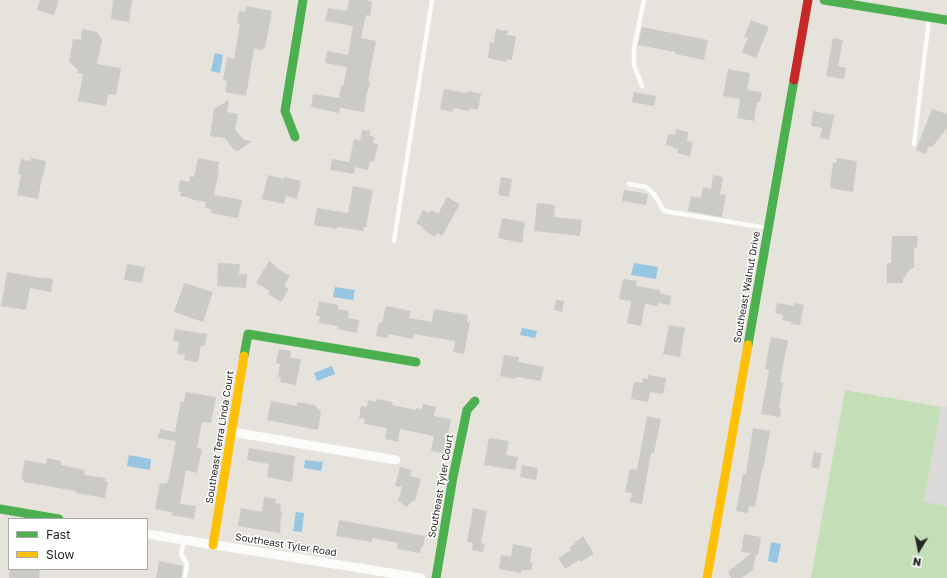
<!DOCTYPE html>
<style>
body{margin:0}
#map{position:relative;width:947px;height:578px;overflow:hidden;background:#e6e3dc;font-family:"Golos Text",sans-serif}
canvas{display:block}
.legend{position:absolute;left:8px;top:518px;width:140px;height:52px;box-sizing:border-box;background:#fff;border:1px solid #a9a9a9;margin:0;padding:5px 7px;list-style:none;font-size:12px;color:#272727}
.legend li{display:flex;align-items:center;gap:8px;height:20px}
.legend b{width:20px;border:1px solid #a9a9a9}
.north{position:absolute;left:899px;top:530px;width:40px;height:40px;-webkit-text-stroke:3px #fff;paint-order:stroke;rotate:190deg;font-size:11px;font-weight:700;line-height:16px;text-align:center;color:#272727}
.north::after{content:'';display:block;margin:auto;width:14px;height:18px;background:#272727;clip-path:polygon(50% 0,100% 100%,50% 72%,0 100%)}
</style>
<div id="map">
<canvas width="947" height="578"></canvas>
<ul class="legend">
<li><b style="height:5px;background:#4caf50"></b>Fast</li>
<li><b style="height:5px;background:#ffc107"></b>Slow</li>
</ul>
<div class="north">N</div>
</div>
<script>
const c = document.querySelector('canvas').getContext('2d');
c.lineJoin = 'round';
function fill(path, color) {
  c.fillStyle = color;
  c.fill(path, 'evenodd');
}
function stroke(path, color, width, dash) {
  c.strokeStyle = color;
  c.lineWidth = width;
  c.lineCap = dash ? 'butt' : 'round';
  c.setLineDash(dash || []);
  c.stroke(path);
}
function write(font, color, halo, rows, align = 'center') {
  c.font = font + ' "Golos Text",sans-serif';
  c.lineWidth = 3;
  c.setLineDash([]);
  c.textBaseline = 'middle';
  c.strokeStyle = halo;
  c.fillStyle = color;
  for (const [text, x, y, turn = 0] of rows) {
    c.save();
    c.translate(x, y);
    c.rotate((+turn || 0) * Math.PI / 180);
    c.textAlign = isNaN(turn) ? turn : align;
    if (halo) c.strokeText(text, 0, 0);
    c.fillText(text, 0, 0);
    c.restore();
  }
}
const industrial = new Path2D(`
 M947,406V506L924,503L941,407Z`);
const green = new Path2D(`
 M845,390L941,407L924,502L947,506V578H811Z`);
const water = new Path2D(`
 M215,53L223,55L220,73L211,71Z
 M634,263L658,267L656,279L631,275Z
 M335,287L355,290L353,300L333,297Z
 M522,328L537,331L535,338L520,335Z
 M332,366L335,374L317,381L314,373Z
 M129,455L151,459L150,470L127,466Z
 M305,460L323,462L321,471L304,468Z
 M296,512L304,513L302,532L293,531Z
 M771,542L781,544L777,563L768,561Z`);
const building = new Path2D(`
 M40,0H59L54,15L37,10Z
 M113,0H132L129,22L111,19Z
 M349,0H368V1L372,2L370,16L366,15L361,38L376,41L368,81H370L368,91H367L364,112L340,108L339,113L311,107L313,94L339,98L341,86H343L347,67L325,63L327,51L348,55L353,26L325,21L328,8L347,11Z
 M246,6L272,11L265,48H263V50L254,49L246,96L225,92L227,81L223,80L227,57L234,59L240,24L237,23L239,11L245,12Z
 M751,20L769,27L756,58L742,52L748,38L744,37Z
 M642,27L708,40L704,60L675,54V52L638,45Z
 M82,29L97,32L102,40L97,64L121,68L116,95L108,94L106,106L78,101L83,74L77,73L78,70L69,62L73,39L81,40Z
 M496,29L508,31L507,35L516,36L512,60L507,59L506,62L488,58L490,42L494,43Z
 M833,38L843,40L838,66L846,68L844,79L826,76Z
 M728,69L750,73L747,90L762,92L760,102H757L754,121L737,118L740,99L723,96Z
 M444,89L467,93L468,91L481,94L478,110L470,108L469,111L453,108V112L440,109Z
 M634,92L656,96L654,106L632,102Z
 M229,100L227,112L238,114L235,130L244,140L252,141L238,151L234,150L224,137V138L210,136L214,109Z
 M932,109L947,114V128L933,146L928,147L926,154L916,150Z
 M813,111L834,115L829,140L820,138L822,128L811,126Z
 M676,129L688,132L687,141L693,142L690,156L677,153L678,149L673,148V146L666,145L668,134L675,135Z
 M362,130L370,131L369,135L374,137L373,143L378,144L374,162L370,161L368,170L355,167L354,174L330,170L332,159L349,162L354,139L360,141Z
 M31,158L46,161L43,177H42L38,199L17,195L21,175L18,174L21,159L31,161Z
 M198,158L219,162L218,169L219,170L214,195L242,200L238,218L211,213V209L205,208L206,202L190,199V198L180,196L181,192L178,191L180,180L189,182L190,176L194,177Z
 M837,158L857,161L853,192L830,188L833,162L836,163Z
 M268,175L284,179V177L301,181L297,199L286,196L284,204L262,199Z
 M713,175L723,177L720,194L726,195L722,217L688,211L691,196L701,198L703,187L711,189Z
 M501,177L512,179L509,197L498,195Z
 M353,186L373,190L366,227H364L363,231L338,227L337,229L314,225L317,208L348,213Z
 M624,190L648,194L646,205L622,201Z
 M447,197L460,204L442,236L437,233L435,237L422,229L423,227L416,223L423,210L429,213L431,210L438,214Z
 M537,203L555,205L554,217L582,220L580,236L534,231Z
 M502,218L525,222L522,243L498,238Z
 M892,236H918L917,248L914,247V268H911L903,279V283H887V263H891Z
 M269,261L276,266L275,267L290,276L284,286L289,289L281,302L268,294L270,291L256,283Z
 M218,263L240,264L239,274H247L246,288L217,286Z
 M127,264L145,267L142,283L124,280Z
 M7,272L41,278V277L53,279L51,292L30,288L26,310L1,306Z
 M623,279L637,281L636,286L660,290V293L671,296L670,305L658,303V306L645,304L641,326L627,323L631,301L619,299Z
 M184,283L213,292L203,322L174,312Z
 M556,300L564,301L562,312L554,310Z
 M319,301L338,305V309L349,311L348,318L359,320L357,333L337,329L338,326L319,323L320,316H316Z
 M777,303L794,306L795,303L804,305L800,325L791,324V322L782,320L783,315L775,313Z
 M386,306L411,311L409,318L432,322L434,309L468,315L467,322H470L464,354L453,352L455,341L414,334L413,339L389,334L388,338L376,336L379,322L382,323Z
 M669,325L685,328L680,357L663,354Z
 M175,329L207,334L205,346L201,345L198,362L184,360L185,355L177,354L179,342L173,341Z
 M771,337L788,340L780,382L783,383L779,408H781L780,417L761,414L769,370L765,369Z
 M279,349L291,351L290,358L301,359L296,385L280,382L281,377H278L280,364L276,363Z
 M504,355L519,357L518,362L544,367L541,381L516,377L515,379L500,376Z
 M648,375L666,378L663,394L650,392L648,402L631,399L634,382L642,383L643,378L648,379Z
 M186,392L216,397L211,423L202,422L197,448L202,449L197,473L186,470L180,504L196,506L194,519L171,515L172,512L155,509L160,483L165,484V482L168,483L176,441L158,438L160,429L175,432L181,401L184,402Z
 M377,399L393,402L392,405L416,410V408L422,409L423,404L436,407L434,416L451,419L444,453L431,451L434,436L400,429L398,442L385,439L387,428L364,424L365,419L359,418L361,406L367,407L368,400L376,402Z
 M271,401L297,406V402L315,405L321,412L318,430L267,420Z
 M647,416L661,419L654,453H651L642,504L630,502L632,493L625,492L630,469L637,470Z
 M753,428L770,431L763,470L762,469L755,507L749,506L748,513L736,511L743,474H746Z
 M489,438L509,441L506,455L518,457L515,470L484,465Z
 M249,448L295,456L293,467L294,468L292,482L267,477L269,464L247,460Z
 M814,452L822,453L819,469L811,467Z
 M47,458L61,461V465L85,470L84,475L106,478L105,481L108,482L105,498L76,493V491L24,482V480L21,479L25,460L46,464Z
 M522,465L538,468L536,480L520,477Z
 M400,467L412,470L410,476L421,479L415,500L411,502L407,507L398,501L402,487L395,486Z
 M264,497L276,499L275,503L281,504L280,511L282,512L280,525H281L280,533L238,526L241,508L262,512Z
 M473,508L487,511L481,543L485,544L483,552L472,550L473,543L467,542Z
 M339,520L425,536L423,547H421L420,553L397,549L398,543L372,538V542L336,536Z
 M744,534L761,537L758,555L756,554L753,570L742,578H731L728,572L751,553L741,552Z
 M583,536L594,554L580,562L579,560L565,569L558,558L571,550L569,548Z
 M513,544L532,548L530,562L533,563L531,570H522L521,573L499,569L501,555L511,557Z
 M159,561L183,566L181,578H156Z
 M10,569H40L39,578H9Z`);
const lane = new Path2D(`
 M642,86L634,65V48L644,0
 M914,144L929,19
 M629,184L646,187L654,194L664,211L767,228
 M394,241L432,0
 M184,540L181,554L187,564L185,578`);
const street = new Path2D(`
 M232,432L396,460
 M147,534L421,578`);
const fast = new Path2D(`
 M824,0L947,20
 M295,137L285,111L303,0
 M748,345L794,80
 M244,356L248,334L416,362
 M0,509L59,519
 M436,578L453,477L467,410L475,401`);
const slow = new Path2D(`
 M213,545L244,356
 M707,578L748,345`);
const jam = new Path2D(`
 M794,80L808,0`);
const streetNames = [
 ["Southeast Walnut Drive",747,287,-80],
 ["Southeast Terra Linda Court",220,437,-81],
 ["Southeast Tyler Court",441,486,-80],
 ["Southeast Tyler Road",286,545,9]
];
fill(industrial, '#dddadb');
fill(green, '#c4dfb7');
fill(water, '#96c6e2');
fill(building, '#cccac6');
stroke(lane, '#fbfbfa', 4.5);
stroke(street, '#fbfbfa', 9);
stroke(fast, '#4caf50', 9);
stroke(slow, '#ffc107', 9);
stroke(jam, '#c62828', 9);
write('10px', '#272727', '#fff', streetNames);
</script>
